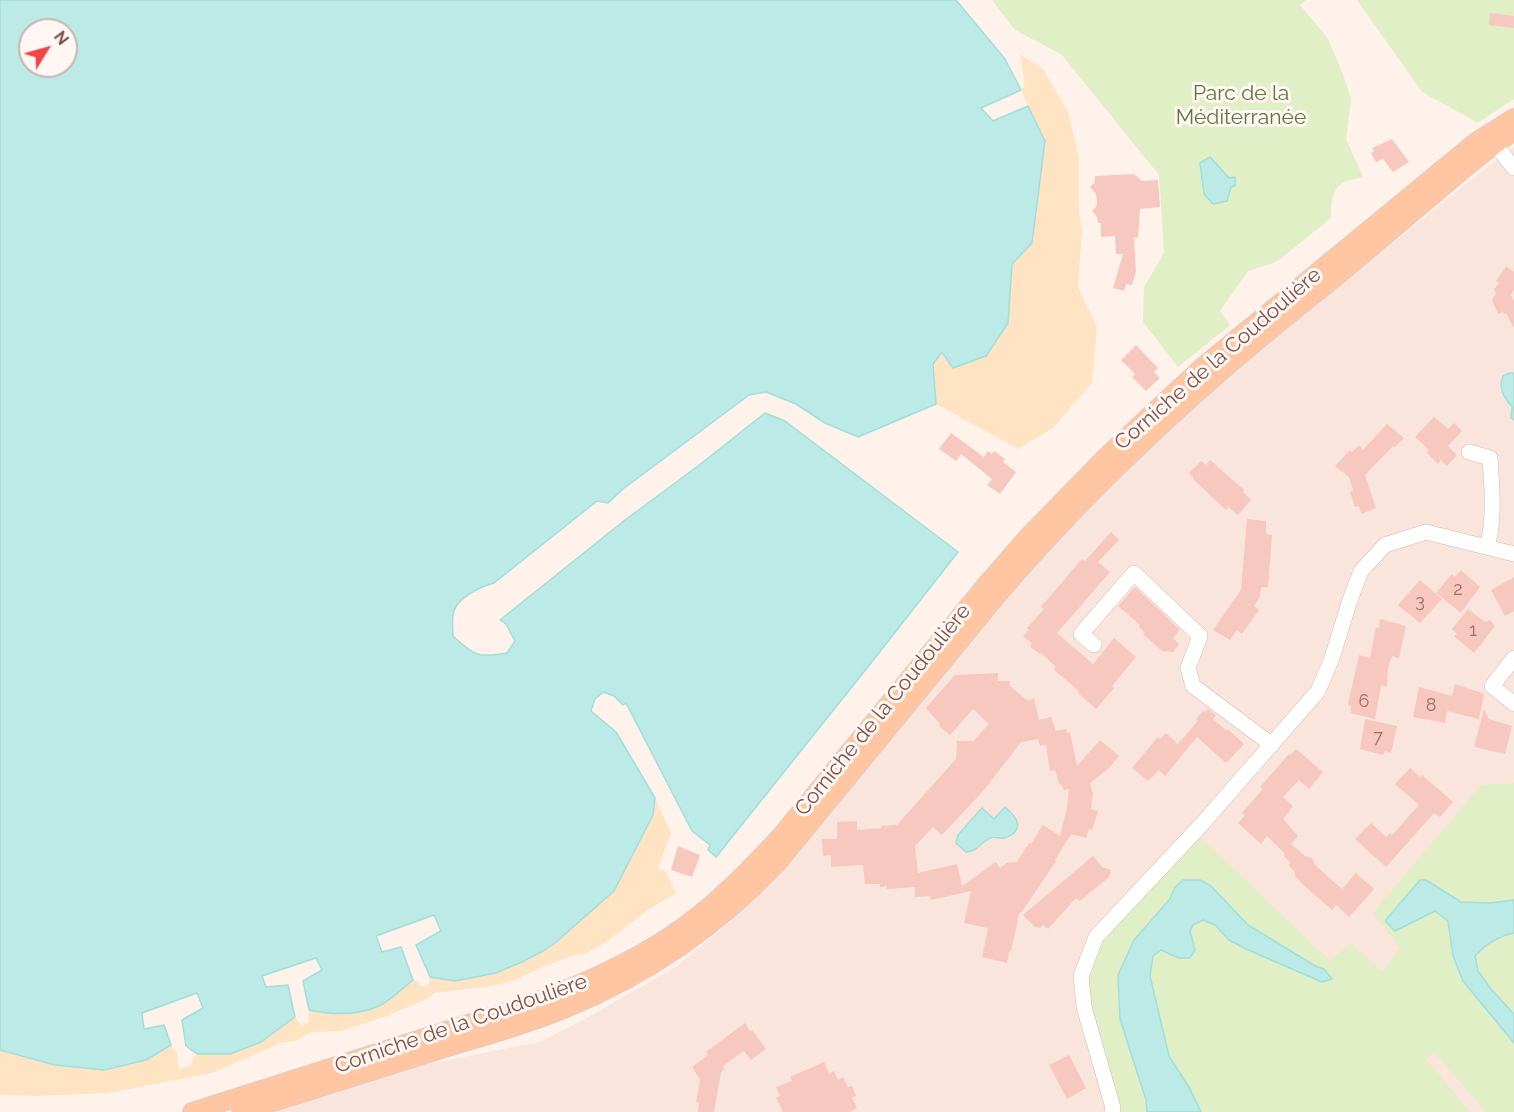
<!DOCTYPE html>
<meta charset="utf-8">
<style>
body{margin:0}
#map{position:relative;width:1514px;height:1112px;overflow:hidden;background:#fef2ea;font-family:Raleway,sans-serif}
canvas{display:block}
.north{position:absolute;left:18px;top:18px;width:60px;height:60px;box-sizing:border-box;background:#fff7f3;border:2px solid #cbb4af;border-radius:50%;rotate:53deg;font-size:16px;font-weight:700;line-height:24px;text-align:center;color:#7d5049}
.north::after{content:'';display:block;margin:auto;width:21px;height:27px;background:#f24548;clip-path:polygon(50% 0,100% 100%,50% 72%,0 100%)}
</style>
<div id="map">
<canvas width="1514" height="1112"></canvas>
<div class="north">N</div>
</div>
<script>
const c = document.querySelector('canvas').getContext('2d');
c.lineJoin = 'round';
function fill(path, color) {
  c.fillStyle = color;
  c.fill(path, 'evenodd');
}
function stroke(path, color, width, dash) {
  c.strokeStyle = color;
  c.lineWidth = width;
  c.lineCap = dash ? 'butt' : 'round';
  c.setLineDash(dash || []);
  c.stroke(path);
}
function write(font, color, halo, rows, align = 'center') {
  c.font = font + ' Raleway,sans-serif';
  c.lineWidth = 6;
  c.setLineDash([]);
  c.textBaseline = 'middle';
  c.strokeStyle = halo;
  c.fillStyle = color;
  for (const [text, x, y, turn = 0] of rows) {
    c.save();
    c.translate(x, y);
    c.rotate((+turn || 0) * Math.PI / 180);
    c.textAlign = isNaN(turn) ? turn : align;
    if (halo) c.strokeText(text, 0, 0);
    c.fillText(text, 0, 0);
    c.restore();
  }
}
const residential = new Path2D(`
 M1514,147V1112H261L402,1069L539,1042L585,1019L677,966L730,922L768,881L976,635L1088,506L1215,386L1477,175Z`);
const green = new Path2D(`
 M992,0H1306L1300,5L1327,37L1343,74L1351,99L1346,139L1363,177C1358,179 1349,179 1344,182C1331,190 1331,205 1331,218L1279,260L1271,264L1248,271L1220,311L1230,325L1178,367L1143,322L1144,287L1164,253L1159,175L1061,54L1015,30Z
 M1357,0H1514V99L1478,123L1422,92Z
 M1514,783V900L1490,903L1461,902L1426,880H1420L1415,886L1430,912L1435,910L1448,921L1453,956L1463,981L1514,1043V1112H1486L1434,1052L1426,1059L1470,1112H1201L1190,1089L1169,1056L1150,976L1153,956L1161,950L1179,958L1195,950L1190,931L1192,925L1202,919L1215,925L1229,940L1309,977L1322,982L1324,969L1317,967L1248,925L1211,886L1175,887L1170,899L1134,940L1147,1112H1116L1090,1010L1088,977L1102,943L1172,866L1200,837L1330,961L1350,943L1382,971L1400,948L1373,913L1481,785Z
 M1514,933V1014L1491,989L1478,971L1475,956C1485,945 1499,936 1514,933Z`);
const sand = new Path2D(`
 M1020,54L1043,69L1068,112L1079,157V212L1082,230L1078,287L1097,328L1092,383L1053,428L1018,449L936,404L933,364L942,351L1008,323L1012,264L1032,243L1045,141L1021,90L1025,85Z
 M655,798L671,833L658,868L666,872L676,893L648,910L610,939L588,953L572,956L536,970L513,981L492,986L434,993L431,997L387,1016L341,1031L311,1032L295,1041L281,1043L212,1073L108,1093L39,1096L0,1095V1050L55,1065L104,1070L146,1060L171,1045L177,1053L179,1069L191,1065L193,1058L197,1054H230L261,1042L295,1017L302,1026L309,1022V1010L330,1014L380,1006L413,980L418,981L421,987L429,984L430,977L455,981L524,962L543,951L555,943L614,891L653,815Z`);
const water = new Path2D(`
 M0,0H956L1005,59L1021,90L981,108L993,121L1028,106L1045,141L1032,243L1012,264L1008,323L986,356L953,368L942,352L933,364L936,404L858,437L825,423L796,404L766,392L749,395L623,489L608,503L597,501L494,583C480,587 455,598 453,615C452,622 453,629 453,636C474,656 479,658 507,653L515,641L506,624L500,620L625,520L698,466L765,413L785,421L958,552L871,663L716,857L708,850L710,845L692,831L626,703L623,705L614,696L603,692L595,699L591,711L616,732L655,798L653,815L614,891L555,943L543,951L524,961L496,973L455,981L430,977L416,945L441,931L434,915L376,936L382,952L401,947L413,980C403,988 390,1001 379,1006C356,1016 332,1015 309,1010L303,981L322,970L316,958L262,976L266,987L288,985L295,1017L261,1042L230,1054H197L186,1046L182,1020L203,1008L197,993L142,1013L144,1029L164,1025L171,1045L146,1060L104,1070L55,1065L0,1050ZM30,30H66V66H30Z
 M1210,157L1229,178L1235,177V186L1231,187L1227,201L1213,204L1204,194L1200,163Z
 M1510,373H1514V420L1511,418L1512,407C1504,397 1498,389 1503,376Z
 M1005,807C1013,814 1024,824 1013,834C1010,836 1007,838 1004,838C999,839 995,836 990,838C981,842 977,852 966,852L956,843L958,835L982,808L994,819Z
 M1183,880H1200L1211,886L1248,925L1317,967L1324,969L1332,979L1322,982L1246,949L1229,940L1215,925L1203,920L1193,925L1190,931L1195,950L1190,958H1179L1161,950L1153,956L1150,976L1169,1056L1190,1089L1201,1112H1147L1146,1100L1120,1019L1118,975L1134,940L1170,899L1175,887Z
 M1420,880H1426L1461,902L1490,903L1514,900V933C1499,936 1485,945 1475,956L1478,971L1491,989L1514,1014V1043L1463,981L1453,956L1448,921L1435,911L1395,931L1385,921Z`);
const building = new Path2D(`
 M1490,13L1514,16V28L1489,25Z
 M1392,139L1409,162L1393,172L1383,159L1376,162L1371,153L1374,151L1372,148Z
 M1134,174L1142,181L1158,180L1160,207L1140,209L1138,238L1134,237L1136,271L1132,285L1126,284L1124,291L1113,288L1123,254H1116L1115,236L1101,237V223H1098L1097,217L1092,211L1097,205L1096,194L1090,187L1095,182V176Z
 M1506,266L1514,272V290L1511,295L1514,301V328L1506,313L1504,314L1503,312L1498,314L1492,300L1496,293L1494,290L1499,283L1496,281Z
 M1136,345L1158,368L1154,372L1160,378L1146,391L1132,377L1135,374L1121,360Z
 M1434,417L1448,429L1454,423L1462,431L1448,446L1457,455L1447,466L1441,460L1438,464L1427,453L1429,450L1415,437Z
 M1387,424L1404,438L1395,447L1393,446L1365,475L1376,508L1361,514L1359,506L1355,507L1350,492L1353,490L1349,477L1335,466L1350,450L1352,452L1359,445L1363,450Z
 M951,433L984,457L988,451L992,454L994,451L1005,459L1003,462L1016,472L1000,494L987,485L992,479L961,454L956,461L939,449Z
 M1210,460L1244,490L1243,492L1251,500L1238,515L1228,507L1226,510L1193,479L1194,478L1189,473L1201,461L1206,465Z
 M1247,519L1266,521V534L1272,535L1268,587H1261L1260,597L1254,606L1259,610L1242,634L1237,630L1230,640L1213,630L1241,590Z
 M1111,532L1119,540L1098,562L1110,572L1057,633L1093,664L1114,638L1136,657L1112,686L1114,688L1096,709L1078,693L1079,691L1054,670L1056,667L1041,653L1040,654L1030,647L1032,643L1023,636L1029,630L1027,628L1044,609L1041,607L1082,559L1085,561Z
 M1461,570L1480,587L1461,613L1436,593L1452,574L1454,577Z
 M1514,577V611L1505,616L1491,590Z
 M1420,580L1442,599L1420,623L1398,605Z
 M1135,587L1180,630L1173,638L1179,644L1173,652L1162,651L1143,634L1145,633L1139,627L1140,625L1118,606Z
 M1468,609L1485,622L1490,620L1495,626L1474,653L1454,636L1457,634L1452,629Z
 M1380,619L1406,626L1399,658L1392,656L1388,668L1387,687L1381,685L1375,719L1351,713V706L1348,704L1359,655L1370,658L1376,627L1379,628Z
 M998,673V681H1010V686L1028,701L1034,698L1039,720L1051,717L1056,731L1066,729L1067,733L1070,732L1077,766L1100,740L1119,756L1109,768L1090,783L1093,794L1091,809L1098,811L1092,830L1089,829L1086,838L1071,834L1055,860L1056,861L1021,913L1020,912L1017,920H1018L1011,951L1009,952L1007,963L982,957L988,928L964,923L971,891L931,900L930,896L915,897V887L887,889V886L880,887V884H865L863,865L831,867V855L823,856L822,839H837V822L857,821V830L882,828L881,826L897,825L956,759L957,741H973L989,724L973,709L950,735L939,726L940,724L926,708L955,675ZM1038,739L1040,746L1046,745L1050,771L1055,770L1059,784H1061L1064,790L1069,789L1067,807L1060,836L1043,825L1031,844L1029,843L1017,862L1007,863L1000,868L996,862L962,886L957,864L918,873L915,846L933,827L942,835L984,790L1021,742Z
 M1455,684L1484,694L1479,719L1447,711L1445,723L1413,717L1419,687L1452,696Z
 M1208,709L1216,715L1213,719L1227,731L1228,729L1244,744L1226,763L1197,737L1165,776L1159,770L1148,781L1132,768L1158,737L1160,739L1166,733L1178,744L1198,721L1196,719L1203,711L1205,712Z
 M1484,709L1489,719L1512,726L1505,754L1474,747Z
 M1365,719L1397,726L1391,753L1385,751L1383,755L1360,749Z
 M1296,749L1323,772L1309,789L1299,780L1283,797L1293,806L1283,819L1298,836L1291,844L1305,856L1312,858L1315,865L1342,889L1356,873L1374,889L1349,917L1336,905L1332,910L1300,882V881L1295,876V872L1289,866L1290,862L1284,856V853L1267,836L1261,844L1238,823L1245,815L1242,813L1263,789L1260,787L1289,754L1290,755Z
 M1410,768L1420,777L1422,775L1453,802L1440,817L1434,813L1386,867L1355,839L1371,823L1386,837L1390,833L1392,835L1419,805L1395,784Z
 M678,846L700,855L692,877L671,870Z
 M1093,856L1102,867L1111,870L1109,877L1080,901L1076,898L1048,929L1043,925L1040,928L1035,927L1023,915Z
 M745,1023L750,1032L752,1030L766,1049L751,1060L744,1051L723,1066L724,1070L721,1072L714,1112H698L699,1103L696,1102L700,1079L692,1067L708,1055L706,1052Z
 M1069,1055L1086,1088L1067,1099L1049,1065Z
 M824,1062L829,1073L834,1071L838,1080L843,1077L848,1087L852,1086L856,1096L852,1098L857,1108L850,1112H783L776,1098L780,1096L776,1087L792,1081L790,1077Z`);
const minor = new Path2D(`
 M1495,144L1514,168
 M1469,452L1490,458C1492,486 1495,520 1487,547
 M1094,645L1081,634L1134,573L1200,636L1188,668L1193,686L1272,745
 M1514,658L1492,686L1514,704
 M1112,1112L1113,1108L1084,1007L1081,976L1096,937L1202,824L1318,691L1332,658L1350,600L1361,571L1385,545L1426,532L1514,554`);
const major = new Path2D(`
 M192,1112L518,1008C572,989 624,967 672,935C713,908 747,872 781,836L986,585L1027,538L1105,458L1158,408L1205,365L1476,142L1514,118
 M241,1112C305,1092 369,1072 432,1052C477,1038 523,1026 566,1008C647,975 719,925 778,862L994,599C1063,517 1139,443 1219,373C1263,334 1310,298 1356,260C1384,237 1411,213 1439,190C1461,171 1483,152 1507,136`);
const numberNames = [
 ["2",1458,590],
 ["3",1420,602],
 ["1",1473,631],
 ["6",1364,702],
 ["8",1431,706],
 ["7",1378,738]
];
const parkNames = [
 ["Parc de la",1241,94],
 ["Méditerranée",1241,118]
];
const streetNames = [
 ["Corniche de la Coudoulière",1218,359,-41],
 ["Corniche de la Coudoulière",883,710,-51],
 ["Corniche de la Coudoulière",461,1024,-19]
];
fill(residential, '#f9e5db');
fill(green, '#e0efc6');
fill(sand, '#ffe4c4');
fill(water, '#bcebe7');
stroke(water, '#a1ded9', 1.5);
fill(building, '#f7c8bf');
stroke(minor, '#d5b8b0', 16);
stroke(major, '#dbcecc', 20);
stroke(minor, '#fff', 15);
stroke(major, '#ffc6a1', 18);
write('18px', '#9c6e66', null, numberNames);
write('21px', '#5b773b', '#fff7f3', parkNames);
write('21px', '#7d5049', '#fff7f3', streetNames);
</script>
